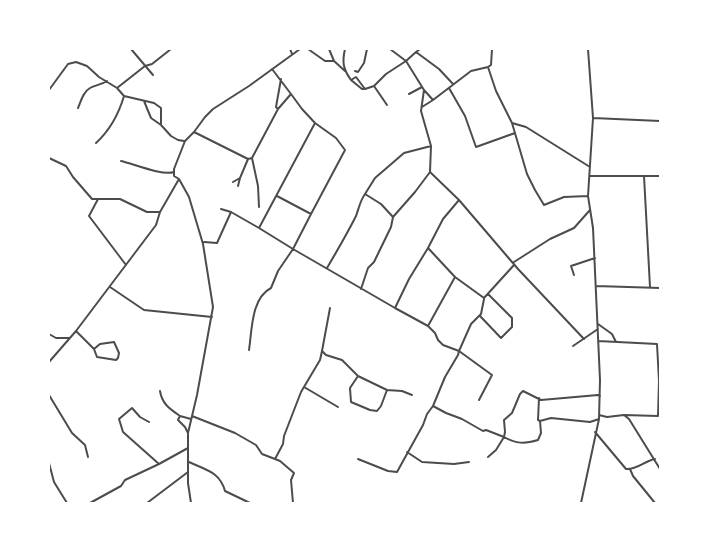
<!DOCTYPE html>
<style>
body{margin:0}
#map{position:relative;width:709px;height:552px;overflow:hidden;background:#fff;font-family:"Titillium Web",sans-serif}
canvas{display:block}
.frame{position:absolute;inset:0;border:50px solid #fff;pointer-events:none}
</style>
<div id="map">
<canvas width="709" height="552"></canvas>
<div class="frame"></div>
</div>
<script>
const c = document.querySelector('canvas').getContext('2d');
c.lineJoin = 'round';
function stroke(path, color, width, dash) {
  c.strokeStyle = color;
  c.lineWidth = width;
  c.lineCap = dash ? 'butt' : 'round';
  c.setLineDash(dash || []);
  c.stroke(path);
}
const minor = new Path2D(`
 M131,49L153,75
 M290,49L292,54
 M308,49L325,61H334
 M329,49L334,61L345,71
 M345,49C342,62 343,69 351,80L356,77L365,89L374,86L386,74L406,61L424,90L433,100L471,71L488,67L491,65L492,49
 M390,49L406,61L416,52L439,69L453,84
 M416,52L420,49
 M488,67L496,91L512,123L527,174L535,190L544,205L564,197L588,196
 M272,69L291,94L278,109L276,107L281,79
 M355,71L358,72L364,63L367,49
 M351,80L362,89H365
 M374,86L387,105
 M117,88L145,66L152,64L171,49
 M449,88L465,116L476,147L515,133
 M49,90L68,64L76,62L87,66L99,77L117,88L124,96L154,103L161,108V125
 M424,90L421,111L431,146L430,172L415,192L393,217L381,204L365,194L375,178L404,153L431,146
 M291,94L302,109L315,123L336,138L345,150L311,214
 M409,94L422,87
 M144,101L151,118L161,125L171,136L178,140L184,141
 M422,107L433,100
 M78,108C81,101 83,92 90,88C95,85 101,85 107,81
 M593,118L660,121
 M512,123L526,127L590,167
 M194,132L248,159L252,158L278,109
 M96,143C109,131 119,113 124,96
 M49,158L66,166L73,177L92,199H120L147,212H160
 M252,158L258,186L259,207
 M121,161C134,164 162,176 174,172
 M430,172L459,200L518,269L584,339
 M590,176H660
 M644,176L650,287
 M179,179L189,197L203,244L213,307L197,395L188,433V483L191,503
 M233,182L240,178L248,159
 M238,186L240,178
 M277,196L311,214L293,249L259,228L315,123
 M98,199L89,216L126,265
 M459,200L443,219L428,248L455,277L484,298L514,265
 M221,209L231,212L259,228
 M204,242L217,243L231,212
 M428,248L409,279L395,308L428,326L455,277
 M514,262L550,239L574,228L590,210
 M327,268C337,251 347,234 356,216C359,208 360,201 365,194
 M574,275L571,266L595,258
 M596,286L660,288
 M110,287L144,310L212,317
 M361,289L368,268L374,262L391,227L393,217
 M480,316L501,338L512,327V318L488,294
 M598,324L612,334L616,342
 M428,326L435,333L438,340L443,345L459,351L471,324L481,314L484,299
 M76,331L94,349L100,344L114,342L119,353L118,358L116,360L97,357L94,349
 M49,334L56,338H70
 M598,341L657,344L659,381L658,416L624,415L607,417L599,415
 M573,346L598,329
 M249,350C252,331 251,298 271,288L278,271L293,249L395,308
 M322,351L330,308
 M49,362L76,331L156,225L160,212L179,179L174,176V169L185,141L194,132L205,117L213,109L249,86L300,49
 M304,387L338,407
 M387,390L402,391L412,395
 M160,391C162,404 170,409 180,416
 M49,395L72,433L85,445L88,457
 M539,398L538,420L540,421L551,418L590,422L599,419
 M479,400L492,375L459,351L458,355L445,377L433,406L446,413L462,419L483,431L486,430L504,437L505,432L504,420L512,413L520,394L523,391L541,400L598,395L600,396
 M624,415L629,419L660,469
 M192,416L235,433L256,445L262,454L275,459L283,444L284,436L301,392L320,360L322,351L326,355L342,360L358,376L387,390L381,406L377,411L370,410L351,402L350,388L358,376
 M149,422L140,417L132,408L119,419L123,432L159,464
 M595,432L626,469C637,470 644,461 655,459
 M188,433L185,427L178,420L180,416L191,419
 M407,452L422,462L454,464L469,462
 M488,457L496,450L504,437C516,444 525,444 538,440L541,433L540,421
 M275,459L280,461L294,473L291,480L293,503
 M358,459L388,471L397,472L423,425L427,414L433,406
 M189,462C206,470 220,472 225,491L250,503
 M49,463L54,482L67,503
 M630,469L633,476L655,503
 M90,503L121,486L125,480L159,464L188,448
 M147,503L188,472
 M581,503L599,419L600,380L593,228L588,196L593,118L588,49`);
stroke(minor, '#4c4c4c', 2);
</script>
